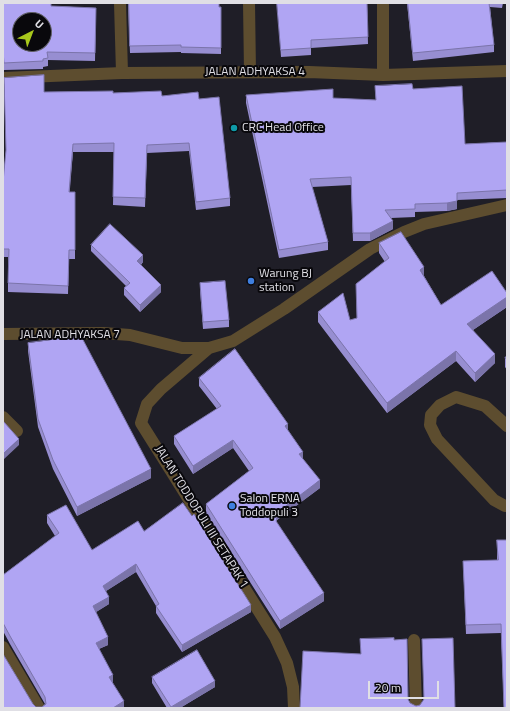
<!DOCTYPE html>
<style>
body{margin:0}
#map{position:relative;width:510px;height:711px;overflow:hidden;background:#1f1e27;font-family:"Titillium Web",sans-serif}
canvas{display:block}
.frame{position:absolute;inset:0;border:4px solid #e0dfe5;pointer-events:none}
.north{position:absolute;left:12px;top:12px;width:40px;height:40px;box-sizing:border-box;background:#09080c;border:1px solid #5f5e63;border-radius:50%;rotate:42deg;font-size:11px;font-weight:700;line-height:16px;text-align:center;color:#e0dfe5}
.north::after{content:'';display:block;margin:auto;width:14px;height:18px;background:#a8c71c;clip-path:polygon(50% 0,100% 100%,50% 72%,0 100%)}
.scale{position:absolute;left:368px;top:681px;width:71px;height:18px;box-sizing:border-box;border:2px solid #e0dfe5;border-top:0;padding-left:5px;font-size:12px;line-height:14px;white-space:nowrap;color:#e0dfe5;-webkit-text-stroke:3px #09080c;paint-order:stroke}
</style>
<div id="map">
<canvas width="510" height="711"></canvas>
<div class="frame"></div>
<div class="north">U</div>
<div class="scale">20 m</div>
</div>
<script>
const c = document.querySelector('canvas').getContext('2d');
c.lineJoin = 'round';
function stroke(path, color, width, dash) {
  c.strokeStyle = color;
  c.lineWidth = width;
  c.lineCap = dash ? 'butt' : 'round';
  c.setLineDash(dash || []);
  c.stroke(path);
}
function fill(path, color) {
  c.fillStyle = color;
  c.fill(path, 'evenodd');
}
function write(font, color, halo, rows, align = 'center') {
  c.font = font + ' "Titillium Web",sans-serif';
  c.lineWidth = 4;
  c.setLineDash([]);
  c.textBaseline = 'middle';
  c.strokeStyle = halo;
  c.fillStyle = color;
  for (const [text, x, y, turn = 0] of rows) {
    c.save();
    c.translate(x, y);
    c.rotate((+turn || 0) * Math.PI / 180);
    c.textAlign = isNaN(turn) ? turn : align;
    if (halo) c.strokeText(text, 0, 0);
    c.fillText(text, 0, 0);
    c.restore();
  }
}
const lane = new Path2D(`
 M507,426L485,406L456,397L440,405L431,415L430,425L437,439L494,500L505,506H507`);
const street = new Path2D(`
 M120,3L122,73
 M249,3L250,72
 M383,3V75
 M3,78L122,73L309,72L383,75L507,71
 M3,334L103,333L130,335L182,348H209L233,341L284,309L370,249L404,232L424,224L507,205
 M209,348L161,389L147,404L141,423L275,637L287,663L293,687L294,708
 M3,417L17,431
 M414,640L416,708
 M3,647L39,708`);
const wall = new Path2D(`
 M3,3L51,6L96,8L95,61L48,60V66L43,67V69L4,70L3,59Z
 M128,3L221,7V54L181,53V52L130,53Z
 M277,3H367L368,44L311,48V55L281,57Z
 M407,3H503L502,8L490,7L494,45V52L413,61Z
 M375,86L413,89L465,144L507,142V198L457,200V209L447,211L415,212V217L391,218L393,229L370,241H353L351,185L312,187L328,242V250L279,258L246,103V95L376,100Z
 M44,92L113,93L199,99L230,198V206L196,210L189,151L147,153L145,207L113,205L114,152H73L69,192H75V259H69L68,294L8,292V257H3V182L6,152Z
 M379,243L424,276L441,305L507,293V307L473,330L495,363L475,382L456,361L387,413L318,322V312L350,320L357,319L356,284L385,262L379,253Z
 M91,245L143,262L141,265L161,292L140,312L124,295V288L126,286L91,251Z
 M200,283L229,320V327L203,329L200,290Z
 M28,343L151,478L77,516L53,469L38,427L28,351Z
 M507,356V370L505,367V358Z
 M199,378L288,431L303,459L320,488L277,520V523L324,601L280,629L206,513V504L249,471L233,448L193,474L174,444V436L217,409L199,386Z
 M47,515L92,550L144,531L251,612L182,652L156,613V606L136,572L106,591L109,604L96,612L108,645L99,649L113,682L112,683L124,708H3L33,704L36,707H42L45,704L10,644L3,631V575L55,536L47,523Z
 M497,540L507,708H504L501,633L466,634L463,561L497,560Z
 M152,677L215,687L180,708H167L152,683Z`);
const shadedWall = new Path2D(`
 M73,144V152L69,201V192Z
 M457,201V209L447,211V203Z
 M393,221V229L370,241V233Z
 M143,255V262L137,268V261Z
 M424,267V276L420,270Z
 M161,285V292L140,312V305Z
 M507,297V307L467,334V324Z
 M456,351V361L387,413V403Z
 M495,354V363L475,382V373Z
 M288,424V432L285,426Z
 M19,439V445L3,460V454Z
 M233,440V448L193,474V466Z
 M303,452V460L299,454Z
 M151,469V478L77,516V507Z
 M320,480V488L277,520V527L274,515Z
 M136,564V572L103,593V586Z
 M324,593V601L280,629V621Z
 M109,597V604L93,614V606Z
 M251,605V612L182,652V645Z
 M108,637V645L96,650V643Z
 M113,675V682L109,685V677Z
 M215,681V687L180,708H171V707Z
 M124,701V708H113Z`);
const building = new Path2D(`
 M3,3H51V6L96,8L95,53L47,52L48,58L43,59V61L4,63L3,51ZM20,20H44V44H20Z
 M129,3H219V7H221V48L181,47V45L130,46Z
 M277,3H367L368,37L311,40V48L281,50Z
 M408,3H489L494,45L413,53Z
 M44,75V92L113,91V93L161,91L162,96L198,92L199,99L219,97L230,198L196,202L189,143L147,145L145,198L113,197L114,143L73,144L69,192H75V250H69L68,286L8,283L9,249H3V182L6,150L4,78Z
 M412,84L413,89L462,86L465,144L507,142V190L457,193V201L447,203L415,204V209L385,210L393,221L370,233H353L351,177L310,179L328,242L279,250L246,95L333,89V98L376,100L375,86Z
 M110,224L143,255L137,261L161,285L140,305L124,288L130,283L91,245Z
 M401,232L424,267L420,270L441,305L492,271L507,293V297L467,324L495,354L475,373L456,351L387,403L318,312L343,293L350,320L357,318L356,284L389,258L379,243Z
 M225,281L229,320L203,322L200,283Z
 M81,336L151,469L77,507L53,460L38,419L28,343Z
 M235,349L288,424L285,426L303,452L299,454L320,480L274,515L277,519L276,521L324,593L280,621L206,504L253,468L233,440L193,466L174,436L221,406L199,378Z
 M507,356V360L505,358Z
 M4,422L19,439L3,454V423Z
 M183,503L192,516L194,514L251,605L182,645L156,606L159,604L136,564L103,586L109,597L93,606L108,637L96,643L113,675L109,677L124,701L113,708H3V654L33,704L36,707H42L46,704L45,697L10,636L3,623V575L59,533L47,515L66,505L92,550L138,521L144,531Z
 M497,540H507V708H504L501,624L466,625L463,561L498,560Z
 M394,638V640L407,639L408,699L410,703L416,706L420,705L424,699L422,639L453,638L455,708H300L303,651L361,654L360,639Z
 M197,650L215,681L171,707L152,677Z`);
const markers = [
 [234,128,4,"#0f9aa8"],
 [251,281,4,"#3f7fe0"],
 [232,506,4,"#3f7fe0"]
];
const streetNames = [
 ["JALAN ADHYAKSA 4",255,72],
 ["JALAN ADHYAKSA 7",70,335],
 ["JALAN TODDOPULI III SETAPAK 1",201,517,58]
];
const poiNames = [
 ["CRC Head Office",242,128],
 ["Warung BJ",259,274],
 ["station",259,288],
 ["Salon ERNA",240,499],
 ["Toddopuli 3",240,513]
];
stroke(lane, '#5d4d2f', 12);
stroke(street, '#5d4d2f', 12);
fill(wall, '#978ed1');
fill(shadedWall, '#7b74aa');
fill(building, '#b0a5f3');
stroke(building, '#7b74aa', 1);
for (const [x, y, r, color] of markers) {
  const dot = new Path2D();
  dot.arc(x, y, r, 0, 2 * Math.PI);
  c.fillStyle = color;
  c.fill(dot);
  stroke(dot, '#09080c', 1.5);
}
write('12px', '#e0dfe5', '#09080c', streetNames);
write('12px', '#e0dfe5', '#09080c', poiNames, 'left');
</script>
